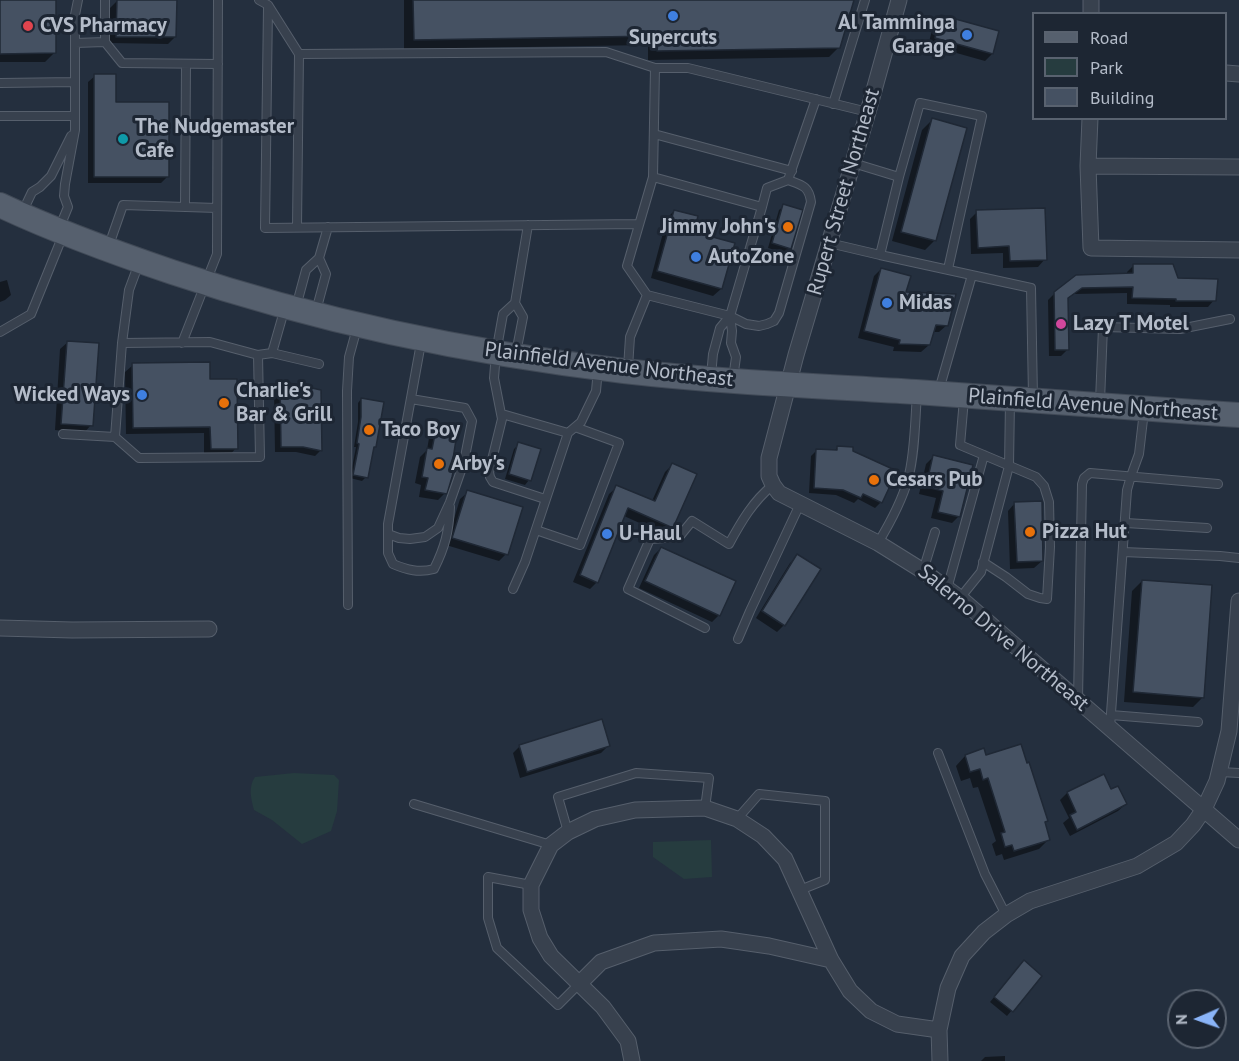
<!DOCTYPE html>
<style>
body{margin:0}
#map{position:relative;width:1239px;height:1061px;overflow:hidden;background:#242f3e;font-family:"PT Sans",sans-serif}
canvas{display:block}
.legend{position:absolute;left:1032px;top:12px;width:195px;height:108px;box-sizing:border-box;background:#1d2633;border:2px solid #59626f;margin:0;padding:8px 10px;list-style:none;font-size:18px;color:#b4bcc9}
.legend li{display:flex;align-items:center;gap:12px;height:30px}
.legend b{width:30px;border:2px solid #59626f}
.north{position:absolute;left:1167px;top:989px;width:60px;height:60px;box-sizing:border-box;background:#1d2633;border:2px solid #59626f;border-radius:50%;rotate:268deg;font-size:16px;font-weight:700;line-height:24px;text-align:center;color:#b4bcc9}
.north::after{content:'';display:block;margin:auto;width:21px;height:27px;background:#8ab4f8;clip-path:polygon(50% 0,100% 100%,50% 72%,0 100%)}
</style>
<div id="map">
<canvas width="1239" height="1061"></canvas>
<ul class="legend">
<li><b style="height:8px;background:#56606e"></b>Road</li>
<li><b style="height:16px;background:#263c3f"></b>Park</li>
<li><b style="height:16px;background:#455162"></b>Building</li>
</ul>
<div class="north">N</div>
</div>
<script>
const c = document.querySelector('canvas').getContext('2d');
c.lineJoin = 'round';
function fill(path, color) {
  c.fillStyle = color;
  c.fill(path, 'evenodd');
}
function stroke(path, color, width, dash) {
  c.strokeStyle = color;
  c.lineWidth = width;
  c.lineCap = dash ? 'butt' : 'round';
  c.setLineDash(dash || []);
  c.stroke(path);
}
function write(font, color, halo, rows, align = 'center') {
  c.font = font + ' "PT Sans",sans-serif';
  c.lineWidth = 6;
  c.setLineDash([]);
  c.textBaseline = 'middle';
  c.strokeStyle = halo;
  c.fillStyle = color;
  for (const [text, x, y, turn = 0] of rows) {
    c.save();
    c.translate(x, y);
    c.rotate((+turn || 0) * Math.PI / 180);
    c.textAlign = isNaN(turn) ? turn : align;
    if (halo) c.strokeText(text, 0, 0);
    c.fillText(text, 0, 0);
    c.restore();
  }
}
const green = new Path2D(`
 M294,773L334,775L339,780L337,811L331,831L302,844L272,820L254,810C251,799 248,787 255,777Z
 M711,840L712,877L684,879L653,857V842Z`);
const shadow = new Path2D(`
 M0,0H54L55,52L45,62H0Z
 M404,0H852L839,47L829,57L648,60V45L404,49Z
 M117,1L175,37L168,44L110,43V8Z
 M941,17L992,54L985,61L928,45L934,24Z
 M95,76L167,177L161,183H88V82Z
 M932,120L965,129L934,241L925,250L892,241L922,130Z
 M784,206L790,248L785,253L768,248L779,210Z
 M674,211L692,233L721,289L713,296L651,278L667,218Z
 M977,212L1045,259L1038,267L1003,268V253L971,254L970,219Z
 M1134,265L1177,280L1214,300L1208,307H1170V305L1127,304V293L1074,294L1067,299L1068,349L1061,356H1049L1048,300L1055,293L1127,274V272Z
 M881,269L904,294L947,325L939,332H933L929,345L921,352L893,351L894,347L858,338L874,276Z
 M7,280L11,295L5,300L0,302V282Z
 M68,342L91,425L84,433L55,430L60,349Z
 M133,365L208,381L236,448L229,456H204V433L126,434L125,372Z
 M280,383L320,451L315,456L296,452H275L274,389Z
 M361,399L366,477L362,481L350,478L356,447H354L358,422V403Z
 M436,430L451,460L445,493L438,500L419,497L421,485L415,483L420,457L427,450L429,438Z
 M519,444L529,480L525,485L505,479L514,449Z
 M838,447L852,452L881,502L875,508L858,499L854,503L836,495L809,493L811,456L817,450L833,452Z
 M933,457L959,516L952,523L931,518L936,498L919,494L926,464Z
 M672,465V527L664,534L624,516L597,582L590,589L573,582L609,494L617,487L652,501L665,472Z
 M468,492L506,554L499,561L446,545L460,499Z
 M1015,503L1042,561L1034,568L1010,569L1008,511Z
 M661,548L719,615L712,622L639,588L654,555Z
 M798,556L784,625L777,632L756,618L790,563Z
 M1142,581L1203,697L1193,707L1124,702L1132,591Z
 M520,746H608L601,753L520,778L513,753Z
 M965,756L985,757L1044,823L1049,839L1039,849L1004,860L1002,854L996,856L992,844L996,841L978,787L973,788L970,778L961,781L956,766Z
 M1103,776L1111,791L1126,804L1118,811L1070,836L1063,823L1069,818L1060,800L1067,793Z
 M1019,967L1040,976L1007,1016L990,1002Z
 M1005,1056V1061H981L985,1057Z`);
const building = new Path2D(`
 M0,0H56V53L0,54Z
 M117,0H177L176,37H116Z
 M413,0H854L840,48L657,51V36L414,40Z
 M941,15L999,31L993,54L935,38Z
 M94,74H116V102H169V177H94Z
 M932,118L967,128L936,241L901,232Z
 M783,204L803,210L791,249L772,243Z
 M1045,208L1047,260L1010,261L1009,246L978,248L976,210Z
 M674,210L698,216L694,232L735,243L722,289L657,271Z
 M1133,264H1173L1178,278L1218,279L1216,301H1176V299L1132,298L1133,287L1082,288L1068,298L1069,350H1055L1054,292L1076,275L1133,273Z
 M881,268L911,276L906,292L956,294L948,326L936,325L930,345L899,344L900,340L864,331Z
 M67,341L99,343L93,426L61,424Z
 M210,362V379H237L238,449H211L210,427L133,428L132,363Z
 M280,381L321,390L322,451L303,447H281Z
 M361,398L384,402L376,447H374L368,478L353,475L359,444L357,443L361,417Z
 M436,429L457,433L453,459H456L452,477L447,494L425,490L428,478L422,477L427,448L432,449Z
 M518,442L541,449L531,481L509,474Z
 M837,446L853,447V451L897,471L882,503L863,494L861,498L843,490L814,488L816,449L837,450Z
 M933,455L973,465L960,517L938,512L943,491L926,487Z
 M672,463L697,474L673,528L628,508L598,583L580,575L616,485L655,501Z
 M467,490L523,507L508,555L452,538Z
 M1042,501L1043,561L1017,562L1014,502Z
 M661,547L736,581L720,616L645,581Z
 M797,554L821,569L785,626L762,611Z
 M1142,580L1212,585L1204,698L1133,692Z
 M602,719L610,746L527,772L519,745Z
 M1021,744L1027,763L1029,762L1048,821L1045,822L1050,840L1014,851L1012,845L1005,847L1001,833L1005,832L988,778L983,780L980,769L970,772L965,755L984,748L986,755Z
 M1104,774L1111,789L1118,786L1127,804L1077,830L1070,815L1076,812L1067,792Z
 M1024,960L1042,976L1013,1012L994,997Z`);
const lane = new Path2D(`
 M105,0V42L122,63L218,64
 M259,0L268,5L299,54L606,52L655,68H688L868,112
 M268,7L265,228L639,224
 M75,43L105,42
 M0,83L75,82
 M833,104L865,0
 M0,116H75
 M654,134L792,171
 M853,163L899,177L880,255L1031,288L1033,397
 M653,177L655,68
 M899,177L920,103L982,116L948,269
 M185,207L186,64
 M762,207L767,188L788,180L816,99
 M22,213L32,192L40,187L51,176L71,136
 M528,225L515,303L503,314L496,353L494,378L502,419L489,472L490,477L493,482L545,499
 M297,227L299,54
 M59,229L68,207L64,196L65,184L75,130V15L78,0
 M829,243L880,255
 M108,248L123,205L217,208
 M139,263L129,290L122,343L115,437L139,458L260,457L258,355
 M515,303L523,317L516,353
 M296,307L306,270L319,258L328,227
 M316,311L326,274L319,258
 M0,332L31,314L63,235
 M122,343L210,342L258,355L272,353L319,364
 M182,343L217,254L218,0
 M272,353L284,311
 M628,368L630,337L647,295
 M711,376L713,354L720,328L730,316
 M733,379L736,357L731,343L732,331L730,316L762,207L653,177L627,266L647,295L730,316L746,324L759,326L767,324L774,321L779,313L811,202C809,186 802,185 788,180
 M939,390L972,275
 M411,399L465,408L472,421L464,462L450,502L438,528L425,537L410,539L399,538L388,534V524L421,343
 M964,399L960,445L1036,477L1044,486L1049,502L1050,547L1047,599L1040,598L1028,594L1006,577L983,562
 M1100,401L1103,327L1180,329L1230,319
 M502,414L568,433
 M63,434L115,437
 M1126,523L1207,528
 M536,530L580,545L619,443L575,427
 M388,534V553L393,564C407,570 419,573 434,569C445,547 449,531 450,507
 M878,543C890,523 902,501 908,479C915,454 915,420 917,394
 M1123,552L1220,556L1239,558
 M923,571L935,532
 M513,589L525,562L568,433L581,422L596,391L598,369
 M947,589L984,455
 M960,598L981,572L1009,466L1010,401
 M348,605L347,391L349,357L357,328
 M705,628L628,589L650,539L679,537L692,521L729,544C741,522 753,501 773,485
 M738,639L750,611L800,504
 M1078,699L1082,484L1084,478L1090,473L1218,484
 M1111,715L1198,722
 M1110,727L1127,490L1131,476L1139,454L1144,411
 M938,753L985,874L1006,915
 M1220,772L1239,773
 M414,804L551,845
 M737,819L759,794L825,801V880L800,890
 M568,832L558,797L636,773L709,778L705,808
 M531,885L488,877V918L497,948L558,1005L580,983`);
const street = new Path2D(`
 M899,0L868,112L796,355L769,458V476L773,485L779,493L878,543L923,571L960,598L1239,840
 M1091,0V14
 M1226,73L1239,74
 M1090,118L1088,166L1091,248L1239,250
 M1088,166L1239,167
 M0,628L72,630L209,629
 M580,983L601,962L654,943L721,939L769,946L831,960
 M632,1061L628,1041L603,1007L551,956L540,938L531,910V885L551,845L568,832L595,819L635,810L705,808L737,819L763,836L785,859L831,960L850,991L871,1011L897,1024L939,1030
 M940,1061L939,1030L948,988L962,956L984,932L1006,915L1030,901L1137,866L1176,843L1193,825L1204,809L1217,781L1229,731L1239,601`);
const primary = new Path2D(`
 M0,205C55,231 113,252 172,272C318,321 470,353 624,371C721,382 818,386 916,392C1023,400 1131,408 1239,415`);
const markers = [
 [673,16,6,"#3f7fe0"],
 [28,26,6,"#e0444e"],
 [967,35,6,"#3f7fe0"],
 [123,139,6,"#0f9aa8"],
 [788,227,6,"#e8710a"],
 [696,257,6,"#3f7fe0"],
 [887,303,6,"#3f7fe0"],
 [1061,324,6,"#d1479c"],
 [142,395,6,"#3f7fe0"],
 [224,403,6,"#e8710a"],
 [369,430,6,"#e8710a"],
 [439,464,6,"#e8710a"],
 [874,480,6,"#e8710a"],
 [1030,532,6,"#e8710a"],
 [607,534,6,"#3f7fe0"]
];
const poiNames = [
 ["Al Tamminga",955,23,"right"],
 ["Garage",955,47,"right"],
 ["CVS Pharmacy",40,26],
 ["Supercuts",673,38,"center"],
 ["The Nudgemaster",135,127],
 ["Cafe",135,151],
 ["Jimmy John's",776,227,"right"],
 ["AutoZone",708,257],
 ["Midas",899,303],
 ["Lazy T Motel",1073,324],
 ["Charlie's",236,391],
 ["Bar & Grill",236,415],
 ["Wicked Ways",130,395,"right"],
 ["Taco Boy",381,430],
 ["Arby's",451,464],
 ["Cesars Pub",886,480],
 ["Pizza Hut",1042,532],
 ["U-Haul",619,534]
];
const streetNames = [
 ["Rupert Street Northeast",844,192,-74],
 ["Plainfield Avenue Northeast",609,365,7],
 ["Plainfield Avenue Northeast",1093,405,4],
 ["Salerno Drive Northeast",1003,638,40]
];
fill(green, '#263c3f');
fill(shadow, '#0007');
fill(building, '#455162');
stroke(building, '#1f2835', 1.5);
stroke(lane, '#565f6c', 10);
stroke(street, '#565f6c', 17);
stroke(primary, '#414a57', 26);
stroke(lane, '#38414e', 8);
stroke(street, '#38414e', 15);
stroke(primary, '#56606e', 24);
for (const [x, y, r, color] of markers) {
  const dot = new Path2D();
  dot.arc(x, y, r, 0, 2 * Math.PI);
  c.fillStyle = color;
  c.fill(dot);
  stroke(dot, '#1d2633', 2);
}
write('bold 21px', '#b4bcc9', '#1d2633', poiNames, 'left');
write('21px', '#b4bcc9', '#1d2633', streetNames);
</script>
